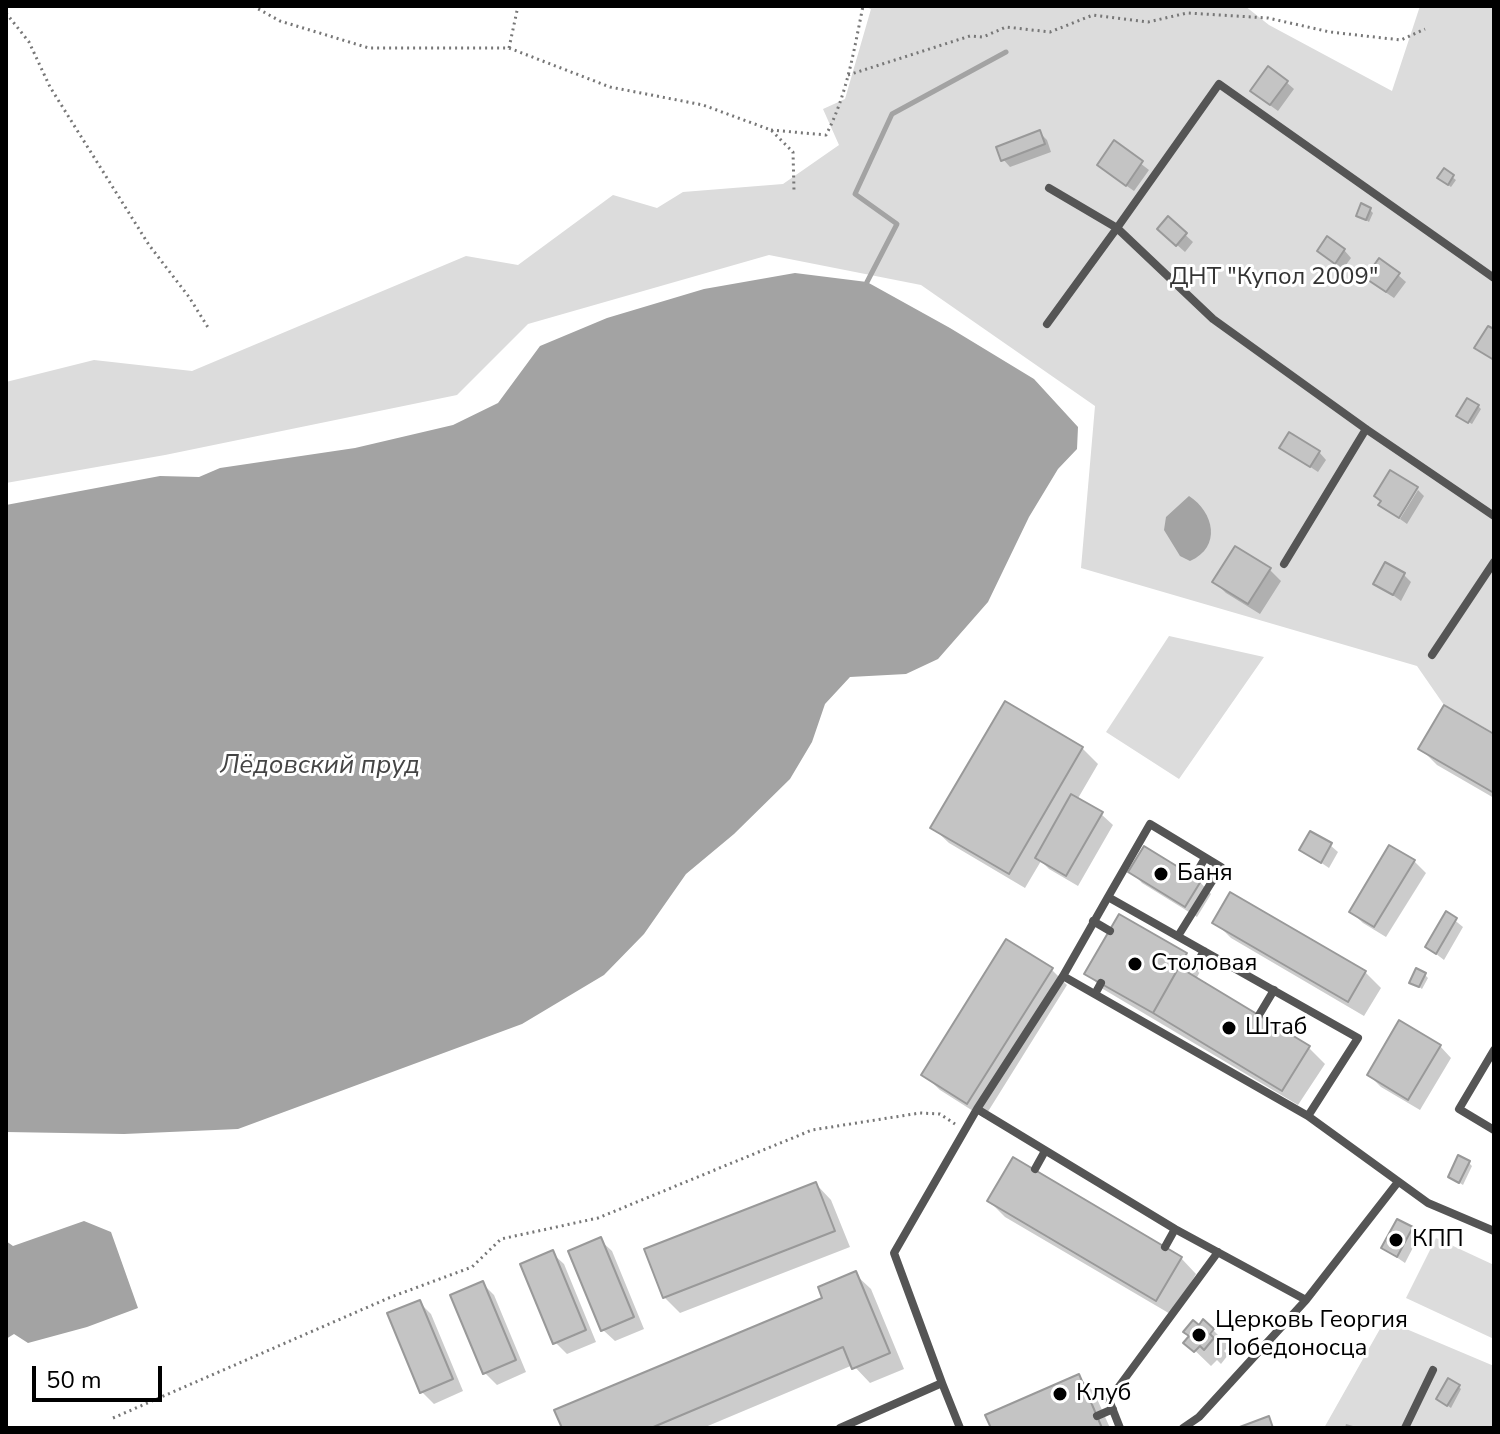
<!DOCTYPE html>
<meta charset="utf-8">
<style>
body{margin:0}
#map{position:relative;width:1500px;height:1434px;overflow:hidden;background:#fff;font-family:"Nunito Sans",sans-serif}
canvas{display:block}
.frame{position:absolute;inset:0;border:8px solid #000;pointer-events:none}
.scale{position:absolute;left:32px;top:1366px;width:130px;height:36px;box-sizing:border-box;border:4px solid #000;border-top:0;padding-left:10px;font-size:24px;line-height:28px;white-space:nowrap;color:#000;-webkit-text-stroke:6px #fff;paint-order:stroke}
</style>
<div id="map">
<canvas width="1500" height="1434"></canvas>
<div class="frame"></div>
<div class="scale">50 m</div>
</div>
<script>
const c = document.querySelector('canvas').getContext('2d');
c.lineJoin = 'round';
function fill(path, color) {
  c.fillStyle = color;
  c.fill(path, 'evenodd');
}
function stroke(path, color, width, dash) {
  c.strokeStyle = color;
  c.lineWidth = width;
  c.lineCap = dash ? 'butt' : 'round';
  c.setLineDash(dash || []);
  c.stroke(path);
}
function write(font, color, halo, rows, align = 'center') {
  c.font = font + ' "Nunito Sans",sans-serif';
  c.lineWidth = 6;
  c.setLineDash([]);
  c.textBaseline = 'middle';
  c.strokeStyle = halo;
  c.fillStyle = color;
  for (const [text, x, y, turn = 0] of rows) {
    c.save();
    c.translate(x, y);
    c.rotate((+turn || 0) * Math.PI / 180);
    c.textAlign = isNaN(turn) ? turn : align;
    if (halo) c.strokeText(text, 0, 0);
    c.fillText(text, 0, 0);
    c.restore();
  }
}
const green = new Path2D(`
 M863,6H1245L1269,25L1392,91L1420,6H1494V733L1444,705L1417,666L1081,568L1095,406L921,285L769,255L528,324L457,395L165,455L6,483V382L94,360L192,371L466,256L518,265L613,195L657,208L683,192L783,184L839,145L823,109L845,99L871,9Z
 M1169,636L1264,657L1179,779L1106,732Z
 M1436,1238L1494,1265V1339L1406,1298Z
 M1385,1320L1494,1366V1428H1324Z`);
const water = new Path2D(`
 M795,273L867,282L950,328L1034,379L1078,427L1077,449L1058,469L1029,517L988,602L938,659L906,674L850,677L825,704L812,742L790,779L734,834L686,874L644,934L604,975L522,1024L238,1129L124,1134L6,1132V505L160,476L199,477L220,468L355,448L453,425L498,403L540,346L607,318L704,289Z
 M1189,496C1214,512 1222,547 1190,561L1180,556L1164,530L1166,517Z
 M84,1221L111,1232L138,1308L87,1327L28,1343L14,1334L6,1339V1241L13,1246Z`);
const shadow = new Path2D(`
 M1286,82L1294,89L1278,111L1260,98Z
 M1040,133L1047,140L1051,152L1010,167L1003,159Z
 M1114,143L1149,170L1134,191L1107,172Z
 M1444,171L1456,180L1451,187L1443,181Z
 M1370,210L1373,213L1369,222L1358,215Z
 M1168,219L1193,242L1185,252L1167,236Z
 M1344,250L1351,258L1343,269L1320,251Z
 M1398,275L1406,282L1394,298L1375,285Z
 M1478,406L1481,409L1472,424L1462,418Z
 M1282,448L1319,452L1326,460L1318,472Z
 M1418,490L1424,496L1407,524L1400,519Z
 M1269,569L1281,581L1260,614L1226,593L1215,582Z
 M1404,575L1411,582L1401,601L1376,583Z
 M1494,736V798L1437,765L1421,749Z
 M1082,748L1098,764L1077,800L1101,814L1113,825L1078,886L1049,869L1041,861L1025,888L949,843L933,828Z
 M1330,845L1338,852L1329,868L1302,850Z
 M1390,847L1414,861L1426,873L1386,937L1363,923L1351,912Z
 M1131,871L1200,882L1211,894L1197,917L1142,883Z
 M1447,914L1463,927L1444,960L1427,947Z
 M1215,922L1365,972L1381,988L1364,1016L1231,938Z
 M1186,954L1201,970L1196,979L1309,1048L1325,1064L1298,1105L1103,989L1087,974Z
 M1051,969L1067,985L984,1118L940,1090L924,1075Z
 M1425,975L1428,978L1422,989L1412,982Z
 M1440,1046L1451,1058L1420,1110L1381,1087L1369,1075Z
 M1469,1163L1472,1166L1463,1185L1450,1177Z
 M816,1184L831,1200L850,1247L680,1313L664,1297Z
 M989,1201L1181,1258L1196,1274L1172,1315L1005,1217Z
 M1398,1221L1419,1236L1405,1263L1383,1248Z
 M600,1240L612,1251L644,1329L615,1341L603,1330Z
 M552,1253L564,1264L596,1342L567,1354L555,1342Z
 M855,1274L871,1289L904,1369L870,1383L853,1365L703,1428H564L824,1299Z
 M482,1283L494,1295L526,1372L497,1385L485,1373Z
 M419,1302L431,1314L463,1391L434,1404L422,1392Z
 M1213,1330L1229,1346L1224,1351L1228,1355L1221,1364L1217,1360L1211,1366L1186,1342Z
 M1078,1376L1094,1392L1110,1428H993Z
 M1458,1386L1461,1389L1451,1408L1442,1402Z
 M1346,1424L1360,1428H1345Z`);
const stream = new Path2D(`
 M867,282L897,224L855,194L892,114L1006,52`);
const building = new Path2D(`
 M1268,66L1288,81L1270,105L1250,91Z
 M1040,130L1045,144L1001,161L996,147Z
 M1114,140L1143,161L1126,186L1097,165Z
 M1444,168L1454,175L1448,185L1437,178Z
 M1361,203L1371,208L1366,220L1356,216Z
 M1168,216L1187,233L1176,246L1157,229Z
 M1327,236L1345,249L1335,264L1317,251Z
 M1379,258L1400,273L1386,292L1365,278Z
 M1488,326L1494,329V360L1474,348Z
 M1467,398L1479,405L1468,423L1456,416Z
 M1289,432L1320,451L1310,467L1279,448Z
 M1390,470L1418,487L1399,518L1378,505L1381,501L1374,496Z
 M1235,546L1271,568L1248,604L1212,582Z
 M1385,562L1405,573L1393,595L1373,584Z
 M1005,701L1083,747L1009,874L930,828Z
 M1444,705L1494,734V793L1418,749Z
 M1071,794L1103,812L1066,876L1035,858Z
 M1310,831L1332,843L1321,863L1299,850Z
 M1389,845L1415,860L1374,927L1349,912Z
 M1144,846L1201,881L1185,907L1128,872Z
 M1230,892L1366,971L1348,1002L1212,923Z
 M1446,911L1457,918L1436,954L1425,947Z
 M1119,914L1187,953L1153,1013L1084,974Z
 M1006,939L1053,968L967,1104L921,1075Z
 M1179,967L1310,1046L1282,1091L1153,1013Z
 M1416,968L1426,973L1419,987L1409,983Z
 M1399,1020L1441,1045L1408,1100L1367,1075Z
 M1458,1155L1470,1161L1459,1183L1448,1177Z
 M1013,1157L1182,1257L1156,1301L987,1201Z
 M816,1182L835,1231L663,1298L644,1249Z
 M1397,1219L1413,1227L1397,1257L1381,1248Z
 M601,1237L634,1317L601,1331L568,1251Z
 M553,1250L586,1330L553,1344L520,1264Z
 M856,1271L890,1353L852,1369L843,1347L651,1428H562L554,1410L822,1298L818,1287Z
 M483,1281L516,1360L483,1374L450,1295Z
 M420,1300L453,1379L420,1393L387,1313Z
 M1203,1319L1214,1329L1210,1334L1214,1338L1204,1350L1200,1346L1194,1352L1183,1343L1189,1336L1183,1332L1193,1320L1199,1325Z
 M1079,1374L1102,1428H991L985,1415Z
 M1448,1378L1460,1385L1447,1406L1436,1399Z
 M1269,1416L1273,1428H1237Z`);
const path = new Path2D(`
 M253,6L280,21L369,48H509L610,87L703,105L771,130L793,152L794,191
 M6,13L29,42L50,87L149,245L189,297L209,329
 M509,48L518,6
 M848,75L970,36L983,37L1006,27L1050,32L1093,15L1148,22L1187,13L1268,18L1330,32L1401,40L1425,29
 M771,130L826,135C847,95 854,50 863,6
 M113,1418L391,1297L472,1267L501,1239L598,1218L812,1130L920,1113L940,1114L955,1124`);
const service = new Path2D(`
 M1494,278L1219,84L1117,228L1213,319L1366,429L1494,516
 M1047,324L1117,228L1049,188
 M1284,564L1366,429
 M1432,655L1494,562
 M1194,877L1205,858
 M1108,897L1150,824L1221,867L1178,936
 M1093,921L1110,931
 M1182,961L1194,968L1204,951
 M1063,976L1108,897L1358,1038L1308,1116
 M1095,994L1101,983
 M1259,1015L1274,990
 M1494,1050L1459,1109L1494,1130
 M977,1109L1175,1229L1306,1300L1199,1417L1183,1428
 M1035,1169L1045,1151
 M1165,1247L1175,1229
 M1306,1300L1398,1182
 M942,1383L960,1428
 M1097,1416L1113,1409
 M840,1428L942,1383L894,1253L977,1109L1063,976L1308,1116L1428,1203L1494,1231
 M1120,1428L1109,1400L1218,1252
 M1405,1428L1433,1370`);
const markers = [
 [1161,874,8,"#000"],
 [1135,964,8,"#000"],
 [1229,1028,8,"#000"],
 [1396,1240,8,"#000"],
 [1199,1335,8,"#000"],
 [1060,1394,8,"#000"]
];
const parkNames = [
 ["ДНТ \"Купол 2009\"",1274,278]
];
const poiNames = [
 ["Баня",1177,874],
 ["Столовая",1151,964],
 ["Штаб",1245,1028],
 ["КПП",1412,1240],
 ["Церковь Георгия",1215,1321],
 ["Победоносца",1215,1349],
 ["Клуб",1076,1394]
];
const waterNames = [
 ["Лёдовский пруд",320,767]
];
fill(green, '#dcdcdc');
fill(water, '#a3a3a3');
fill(shadow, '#0003');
stroke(stream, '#a3a3a3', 5);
fill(building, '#c4c4c4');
stroke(building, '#999', 2);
stroke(path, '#777', 3, [2, 4]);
stroke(service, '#555', 8);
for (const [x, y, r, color] of markers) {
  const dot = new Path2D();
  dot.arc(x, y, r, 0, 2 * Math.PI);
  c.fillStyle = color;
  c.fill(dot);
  stroke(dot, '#fff', 3);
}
write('24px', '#333', '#fff', parkNames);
write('24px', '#000', '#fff', poiNames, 'left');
write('italic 26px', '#444', '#fff', waterNames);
</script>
